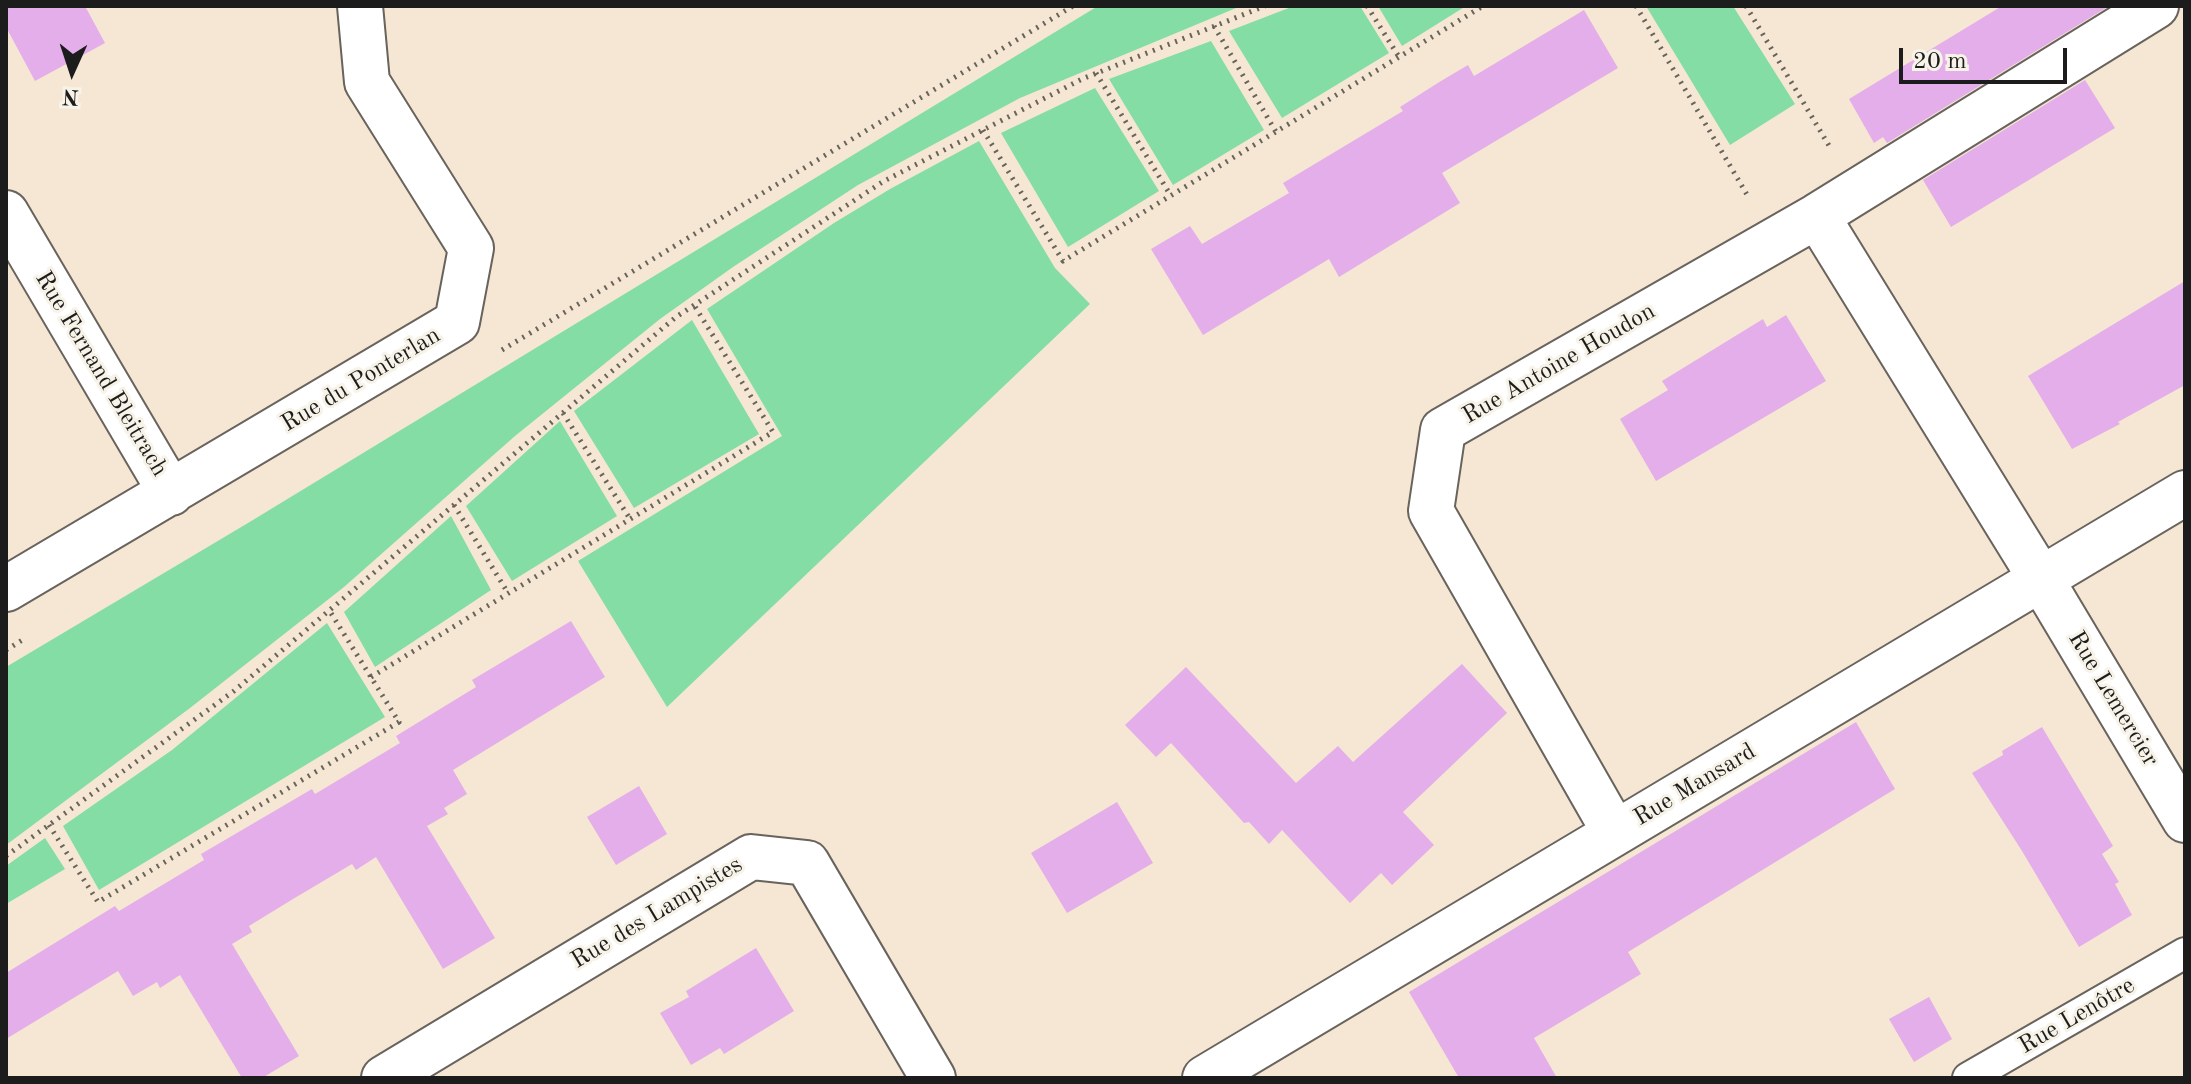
<!DOCTYPE html>
<meta charset="utf-8">
<style>
body{margin:0}
#map{position:relative;width:2191px;height:1084px;overflow:hidden;background:#f5e7d3;font-family:"Old Standard TT",serif}
canvas{display:block}
.frame{position:absolute;inset:0;border:8px solid #1c1c1c;pointer-events:none}
.north{position:absolute;left:32px;top:32px;width:80px;height:80px;-webkit-text-stroke:6px #f7f3e8;paint-order:stroke;rotate:183deg;font-size:22px;font-weight:700;line-height:32px;text-align:center;color:#1c1c1c}
.north::after{content:'';display:block;margin:auto;width:28px;height:36px;background:#1c1c1c;clip-path:polygon(50% 0,100% 100%,50% 72%,0 100%)}
.scale{position:absolute;left:1899px;top:48px;width:168px;height:36px;box-sizing:border-box;border:4px solid #1c1c1c;border-top:0;padding-left:10px;font-size:24px;line-height:28px;white-space:nowrap;color:#1c1c1c;-webkit-text-stroke:6px #f7f3e8;paint-order:stroke}
</style>
<div id="map">
<canvas width="2191" height="1084"></canvas>
<div class="frame"></div>
<div class="north">N</div>
<div class="scale">20 m</div>
</div>
<script>
const c = document.querySelector('canvas').getContext('2d');
c.lineJoin = 'round';
function fill(path, color) {
  c.fillStyle = color;
  c.fill(path, 'evenodd');
}
function stroke(path, color, width, dash) {
  c.strokeStyle = color;
  c.lineWidth = width;
  c.lineCap = dash ? 'butt' : 'round';
  c.setLineDash(dash || []);
  c.stroke(path);
}
function write(font, color, halo, rows, align = 'center') {
  c.font = font + ' "Old Standard TT",serif';
  c.lineWidth = 6;
  c.setLineDash([]);
  c.textBaseline = 'middle';
  c.strokeStyle = halo;
  c.fillStyle = color;
  for (const [text, x, y, turn = 0] of rows) {
    c.save();
    c.translate(x, y);
    c.rotate((+turn || 0) * Math.PI / 180);
    c.textAlign = isNaN(turn) ? turn : align;
    if (halo) c.strokeText(text, 0, 0);
    c.fillText(text, 0, 0);
    c.restore();
  }
}
const green = new Path2D(`
 M1098,6H1241L1020,98L858,185L733,267L660,319L515,436L344,587L190,708L6,845V667L248,523Z
 M1294,6H1360L1389,53L1282,118L1229,31Z
 M1378,6H1466L1402,46Z
 M1646,6H1733L1795,104L1730,145Z
 M1211,41L1264,130L1173,185L1109,79Z
 M1095,88L1159,191L1068,247L1001,133Z
 M979,141L1055,268L1090,304L667,707L578,561L782,436L707,309L834,223L890,189Z
 M692,320L759,434L634,508L574,411Z
 M560,421L617,516L512,581L466,506Z
 M451,516L491,590L375,667L344,612Z
 M327,623L385,717L99,890L63,826L172,750Z
 M45,838L65,869L6,904V866Z`);
const building = new Path2D(`
 M6,6H85L105,43L35,81L6,27Z
 M2002,6H2109L1887,143L1883,137L1874,143L1849,99Z
 M1584,10L1618,68L1442,173L1460,203L1339,277L1329,259L1203,335L1151,249L1190,226L1202,244L1289,193L1283,183L1403,111L1400,107L1441,81L1468,65L1474,76Z
 M2085,80L2115,128L1951,227L1923,180Z
 M2185,281V385L2118,422L2120,424L2072,449L2028,376Z
 M1786,315L1826,381L1656,481L1620,419L1668,390L1662,381L1763,319L1767,327Z
 M571,621L605,677L453,770L467,794L444,808L448,814L427,826L495,938L443,969L376,857L356,870L352,864L293,899L249,926L252,932L232,944L299,1056L262,1078H242L180,975L160,988L157,982L133,996L118,971L6,1039V973L115,906L119,911L204,860L201,854L312,789L315,794L400,743L396,736L476,687L472,680Z
 M1462,664L1507,713L1403,812L1434,845L1392,885L1381,873L1350,903L1282,830L1269,844L1249,822L1244,823L1171,743L1156,757L1125,725L1186,667L1296,783L1338,746L1353,762Z
 M1856,722L1895,789L1628,952L1641,974L1534,1038L1557,1078H1459L1409,992Z
 M2042,727L2113,846L2102,854L2119,882L2115,884L2132,915L2079,947L2022,851L1972,773L2003,755L2002,751Z
 M639,786L667,834L616,865L587,817Z
 M1117,802L1153,863L1067,913L1031,853Z
 M756,948L794,1011L724,1054L720,1048L691,1065L660,1013L689,997L686,991Z
 M1929,997L1952,1039L1914,1062L1889,1019Z`);
const path = new Path2D(`
 M1367,6L1399,57
 M1636,6L1749,198
 M1746,6L1831,149
 M1214,26L1276,132
 M1096,73L1171,196
 M983,130L1063,261L1483,6
 M502,350L1073,6
 M563,413L630,519
 M454,505L508,593
 M6,650L24,639
 M371,677L773,432L694,305
 M49,825L98,902L399,722L329,610
 M6,856L234,691L676,317L884,181L1082,79L1265,6`);
const lane = new Path2D(`
 M1968,1078L2185,953`);
const street = new Path2D(`
 M2156,6L1817,216L2041,579L2185,820
 M6,213L171,493
 M6,589L457,322L471,248L367,82L360,6
 M1615,833L1431,511L1443,430L1817,216
 M384,1078L751,857L807,863L933,1078
 M1205,1078L2185,493`);
const streetNames = [
 ["Rue Antoine Houdon",1559,364,-30],
 ["Rue Fernand Bleitrach",101,374,59],
 ["Rue du Ponterlan",361,380,-31],
 ["Rue Lemercier",2113,699,59],
 ["Rue Mansard",1695,785,-31],
 ["Rue des Lampistes",657,913,-31],
 ["Rue Lenôtre",2077,1016,-30]
];
fill(green, '#83dda4');
fill(building, '#e3aee9');
stroke(lane, '#68635c', 34);
stroke(street, '#68635c', 48);
stroke(path, '#68635c', 5, [2, 6]);
stroke(lane, '#fff', 30);
stroke(street, '#fff', 44);
write('24px', '#1c1c1c', '#f7f3e8', streetNames);
</script>
